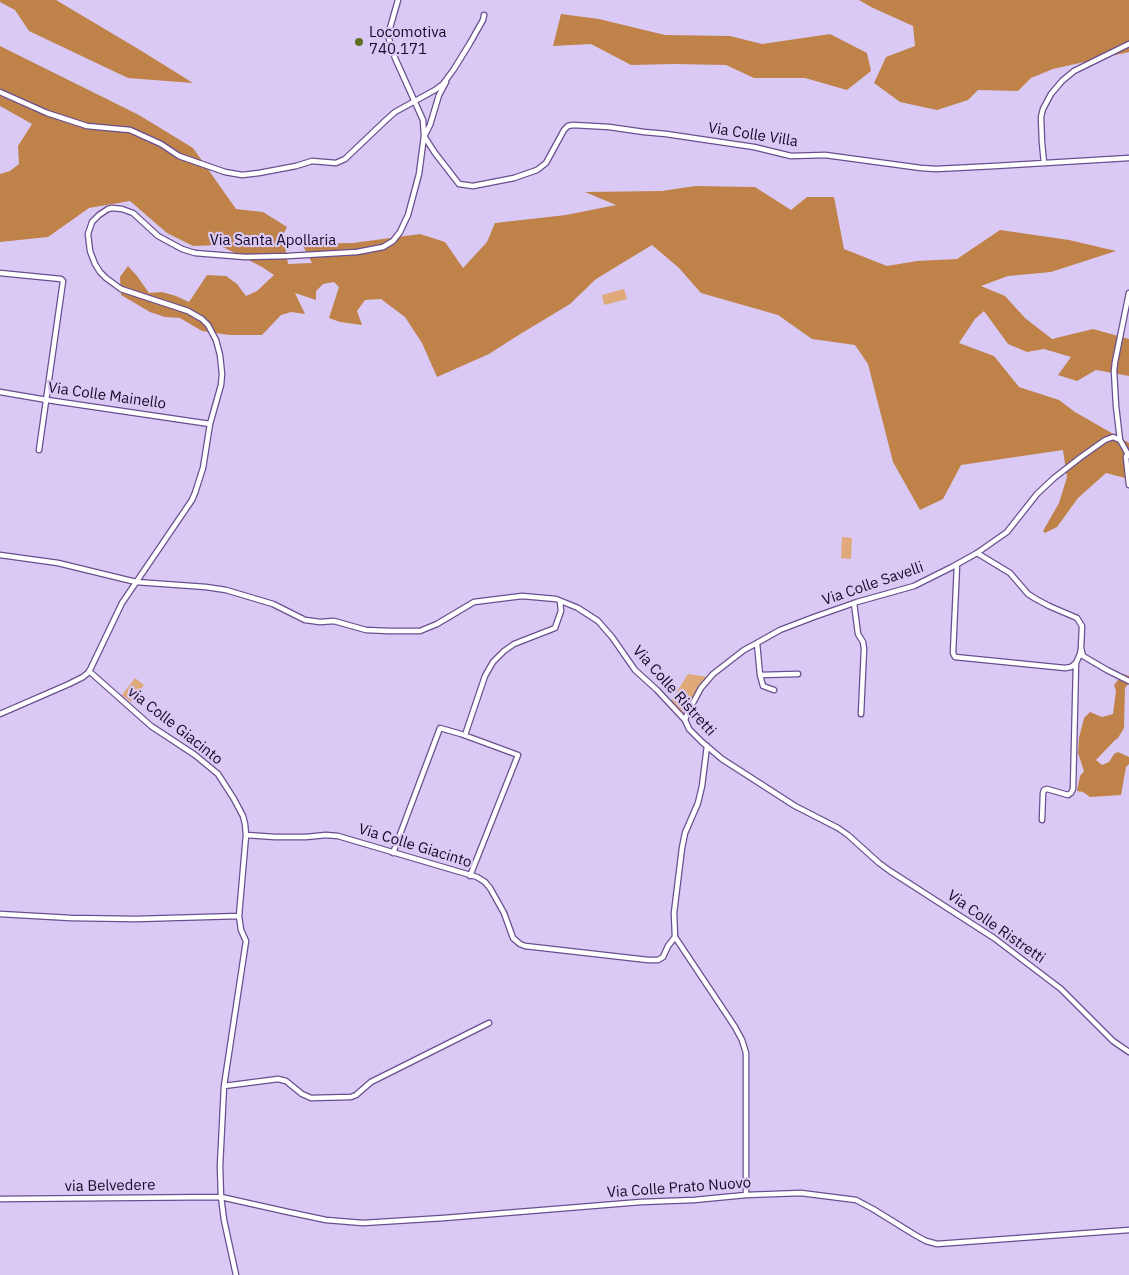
<!DOCTYPE html>
<style>
body{margin:0}
canvas{display:block;background:#dac9f5}
</style>
<canvas width="1129" height="1275"></canvas>
<script>
const c = document.querySelector('canvas').getContext('2d');
c.lineJoin = 'round';
function fillPath(path, color) {
  c.fillStyle = color;
  c.fill(path, 'evenodd');
}
function poly(rows) {
  const path = new Path2D();
  for (const r of rows) {
    path.moveTo(r[0], r[1]);
    for (let i = 2; i < r.length; i += 2) path.lineTo(r[i], r[i + 1]);
  }
  return path;
}
function strokePath(path, color, width, dash) {
  c.strokeStyle = color;
  c.lineWidth = width;
  c.lineCap = dash ? 'butt' : 'round';
  c.setLineDash(dash || []);
  c.stroke(path);
}
function write(font, color, halo, rows, align = 'center') {
  c.font = font + ' "IBM Plex Sans",sans-serif';
  c.lineWidth = 4.5;
  c.setLineDash([]);
  c.textBaseline = 'middle';
  c.strokeStyle = halo;
  c.fillStyle = color;
  for (const [text, x, y, turn = 0] of rows) {
    c.save();
    c.translate(x, y);
    c.rotate((+turn || 0) * Math.PI / 180);
    c.textAlign = isNaN(turn) ? turn : align;
    if (halo) c.strokeText(text, 0, 0);
    c.fillText(text, 0, 0);
    c.restore();
  }
}
fillPath(poly([
 [624,289,627,299,604,305,602,295],
 [842,537,852,538,851,559,841,558],
 [688,674,708,677,692,699,683,716,671,701],
 [135,678,144,685,131,702,122,695]
]), '#dfa97a');
fillPath(poly([
 [0,0,56,0,140,50,193,83,128,78,29,31,15,10,0,2],
 [859,0,1129,0,1129,52,1053,69,1031,78,1018,91,978,90,968,100,937,110,900,102,874,83,886,57,915,46,913,26,871,7],
 [561,14,599,19,665,35,730,36,762,44,830,34,867,53,871,71,847,90,805,78,754,78,726,65,674,64,631,65,591,44,553,46],
 [0,46,139,115,193,148,236,209,263,212,287,227,283,235,288,264,312,263,302,244,353,243,420,234,445,242,463,268,487,242,495,223,566,215,616,205,585,192,662,191,695,186,755,187,791,210,807,197,834,197,844,249,887,266,917,261,957,259,1000,230,1069,240,1116,251,1051,272,1008,276,981,286,1005,296,1025,318,1052,339,1093,329,1129,339,1129,376,1096,370,1077,381,1058,375,1071,357,1044,349,1027,352,1008,344,984,311,975,319,959,343,994,356,1019,387,1059,400,1075,412,1129,443,1129,479,1106,473,1078,498,1057,527,1045,533,1043,531,1059,503,1067,477,1063,450,961,465,943,499,920,510,893,462,868,364,855,345,812,339,778,315,701,293,679,268,652,245,596,279,570,304,517,336,489,354,437,377,422,343,405,317,381,299,365,300,357,311,362,325,340,322,329,318,339,287,334,282,323,284,316,291,316,300,295,293,305,314,291,312,281,315,262,335,229,335,202,331,180,318,165,317,150,312,121,295,120,277,128,266,137,276,149,293,162,292,176,296,189,302,207,275,226,276,237,284,246,296,257,291,274,275,262,267,219,245,193,246,167,233,130,201,89,208,48,237,0,242,0,174,10,171,19,164,18,146,32,124,0,106],
 [1123,674,1129,676,1129,683,1125,688,1124,728,1118,738,1115,740,1096,760,1102,765,1109,762,1114,754,1118,752,1129,757,1129,764,1126,767,1121,795,1090,797,1083,792,1077,791,1080,776,1084,771,1078,753,1079,738,1084,718,1090,712,1102,717,1113,714,1116,691,1114,685]
]), '#bf8249');
const minor = poly([
 [0,92,47,113,87,126,130,130,161,144,179,156,225,172,242,175,259,173,296,166,312,161,336,163,345,159,386,120,395,112,435,90,443,84,454,69,470,43,483,20,484,15],
 [425,135,430,125,439,95,446,82],
 [424,136,435,153,459,184,473,186,514,178,537,170,546,163,564,130,568,126,573,125,609,127,644,132,666,134,754,147,791,156,825,155,921,168,936,169,995,166,1129,158],
 [1044,163,1042,143,1041,117,1043,109,1051,94,1062,81,1074,71,1129,44],
 [0,273,61,279,63,281,39,450],
 [1129,293,1115,362,1114,371,1116,406,1120,440,1129,456],
 [0,392,47,400,210,424],
 [1127,454,1126,457,1129,485],
 [977,553,1010,573,1028,594,1036,599,1049,606,1077,618,1082,626,1081,648,1083,656,1107,670,1129,681],
 [0,555,58,563,136,582,206,587,226,590,273,604,305,620,320,622,334,621,366,630,389,631,420,631,437,624,474,602,522,596,556,599,578,608,598,621,612,637,635,670,657,690,685,720,689,729,702,742,722,759,795,806,838,828,848,835,879,863,890,871,994,938,1061,989,1113,1041,1129,1052],
 [957,565,953,653,955,657,1065,668,1071,667,1076,663,1080,654,1081,648],
 [854,603,858,634,863,642,864,649,861,714],
 [757,643,760,675,798,674],
 [89,671,151,726,195,755,218,774,234,799,243,816,245,824,246,835,239,916,241,930,246,941,224,1086,220,1166,221,1197,224,1220,236,1275],
 [760,675,763,686,774,690],
 [0,714,69,684,83,677,89,672,122,603,192,500,195,493,203,468,210,424,221,385,222,374,220,355,216,340,208,325,202,319,188,311,121,289,106,278,100,272,95,264,90,251,88,234,92,222,99,215,108,209,112,208,122,209,133,213,158,236,182,249,195,253,207,254,245,257,288,256,357,252,383,247,393,241,400,232,408,215,419,174,424,136,423,120,395,58,389,39,390,28,398,0],
 [685,720,688,712,701,688,713,674,744,650,757,643,780,630,814,617,857,602,914,586,952,567,977,553,1007,532,1037,494,1054,478,1081,457,1105,440,1113,437,1120,440],
 [465,735,485,676,493,662,504,651,514,644,555,628,561,611,560,601],
 [1042,820,1043,793,1044,790,1047,789,1068,795,1071,793,1073,789,1076,663],
 [246,835,275,837,306,837,326,835,338,836,477,877,485,882,490,888,504,913,513,938,520,944,525,946,648,960,658,960,663,957,668,946,675,937,674,913,682,848,685,833,698,803,702,786,707,746],
 [393,853,440,728,461,734,518,755,470,876],
 [0,914,71,918,136,919,239,916],
 [675,937,735,1027,742,1040,746,1053,746,1195],
 [224,1086,278,1079,286,1081,302,1094,311,1098,351,1097,356,1095,371,1082,489,1023],
 [0,1199,221,1197,288,1212,326,1220,363,1223,444,1218,641,1202,694,1200,746,1195,801,1193,856,1200,873,1209,915,1235,926,1241,937,1244,1129,1230]
]);
strokePath(minor, '#6a4e8f', 7);
strokePath(minor, '#fff', 4.5);
for (const [x, y, r, color] of [
 [359,42,5,"#5c701f"]
]) {
  const dot = new Path2D();
  dot.arc(x, y, r, 0, 2 * Math.PI);
  c.fillStyle = color;
  c.fill(dot);
  strokePath(dot, '#dac9f5', 2);
}
write('15px', '#160a24', '#dac9f5', [
 ["Locomotiva",369,33],
 ["740.171",369,50]
], 'left');
write('15px', '#160a24', '#dac9f5', [
 ["Via Colle Villa",753,135,9],
 ["Via Santa Apollaria",273,241],
 ["Via Colle Mainello",107,396,8],
 ["Via Colle Savelli",873,584,-19],
 ["Via Colle Ristretti",674,691,48],
 ["via Colle Giacinto",175,726,38],
 ["Via Colle Giacinto",415,846,17],
 ["Via Colle Ristretti",996,927,35],
 ["via Belvedere",110,1186,-1],
 ["Via Colle Prato Nuovo",679,1188,-4]
]);
</script>
